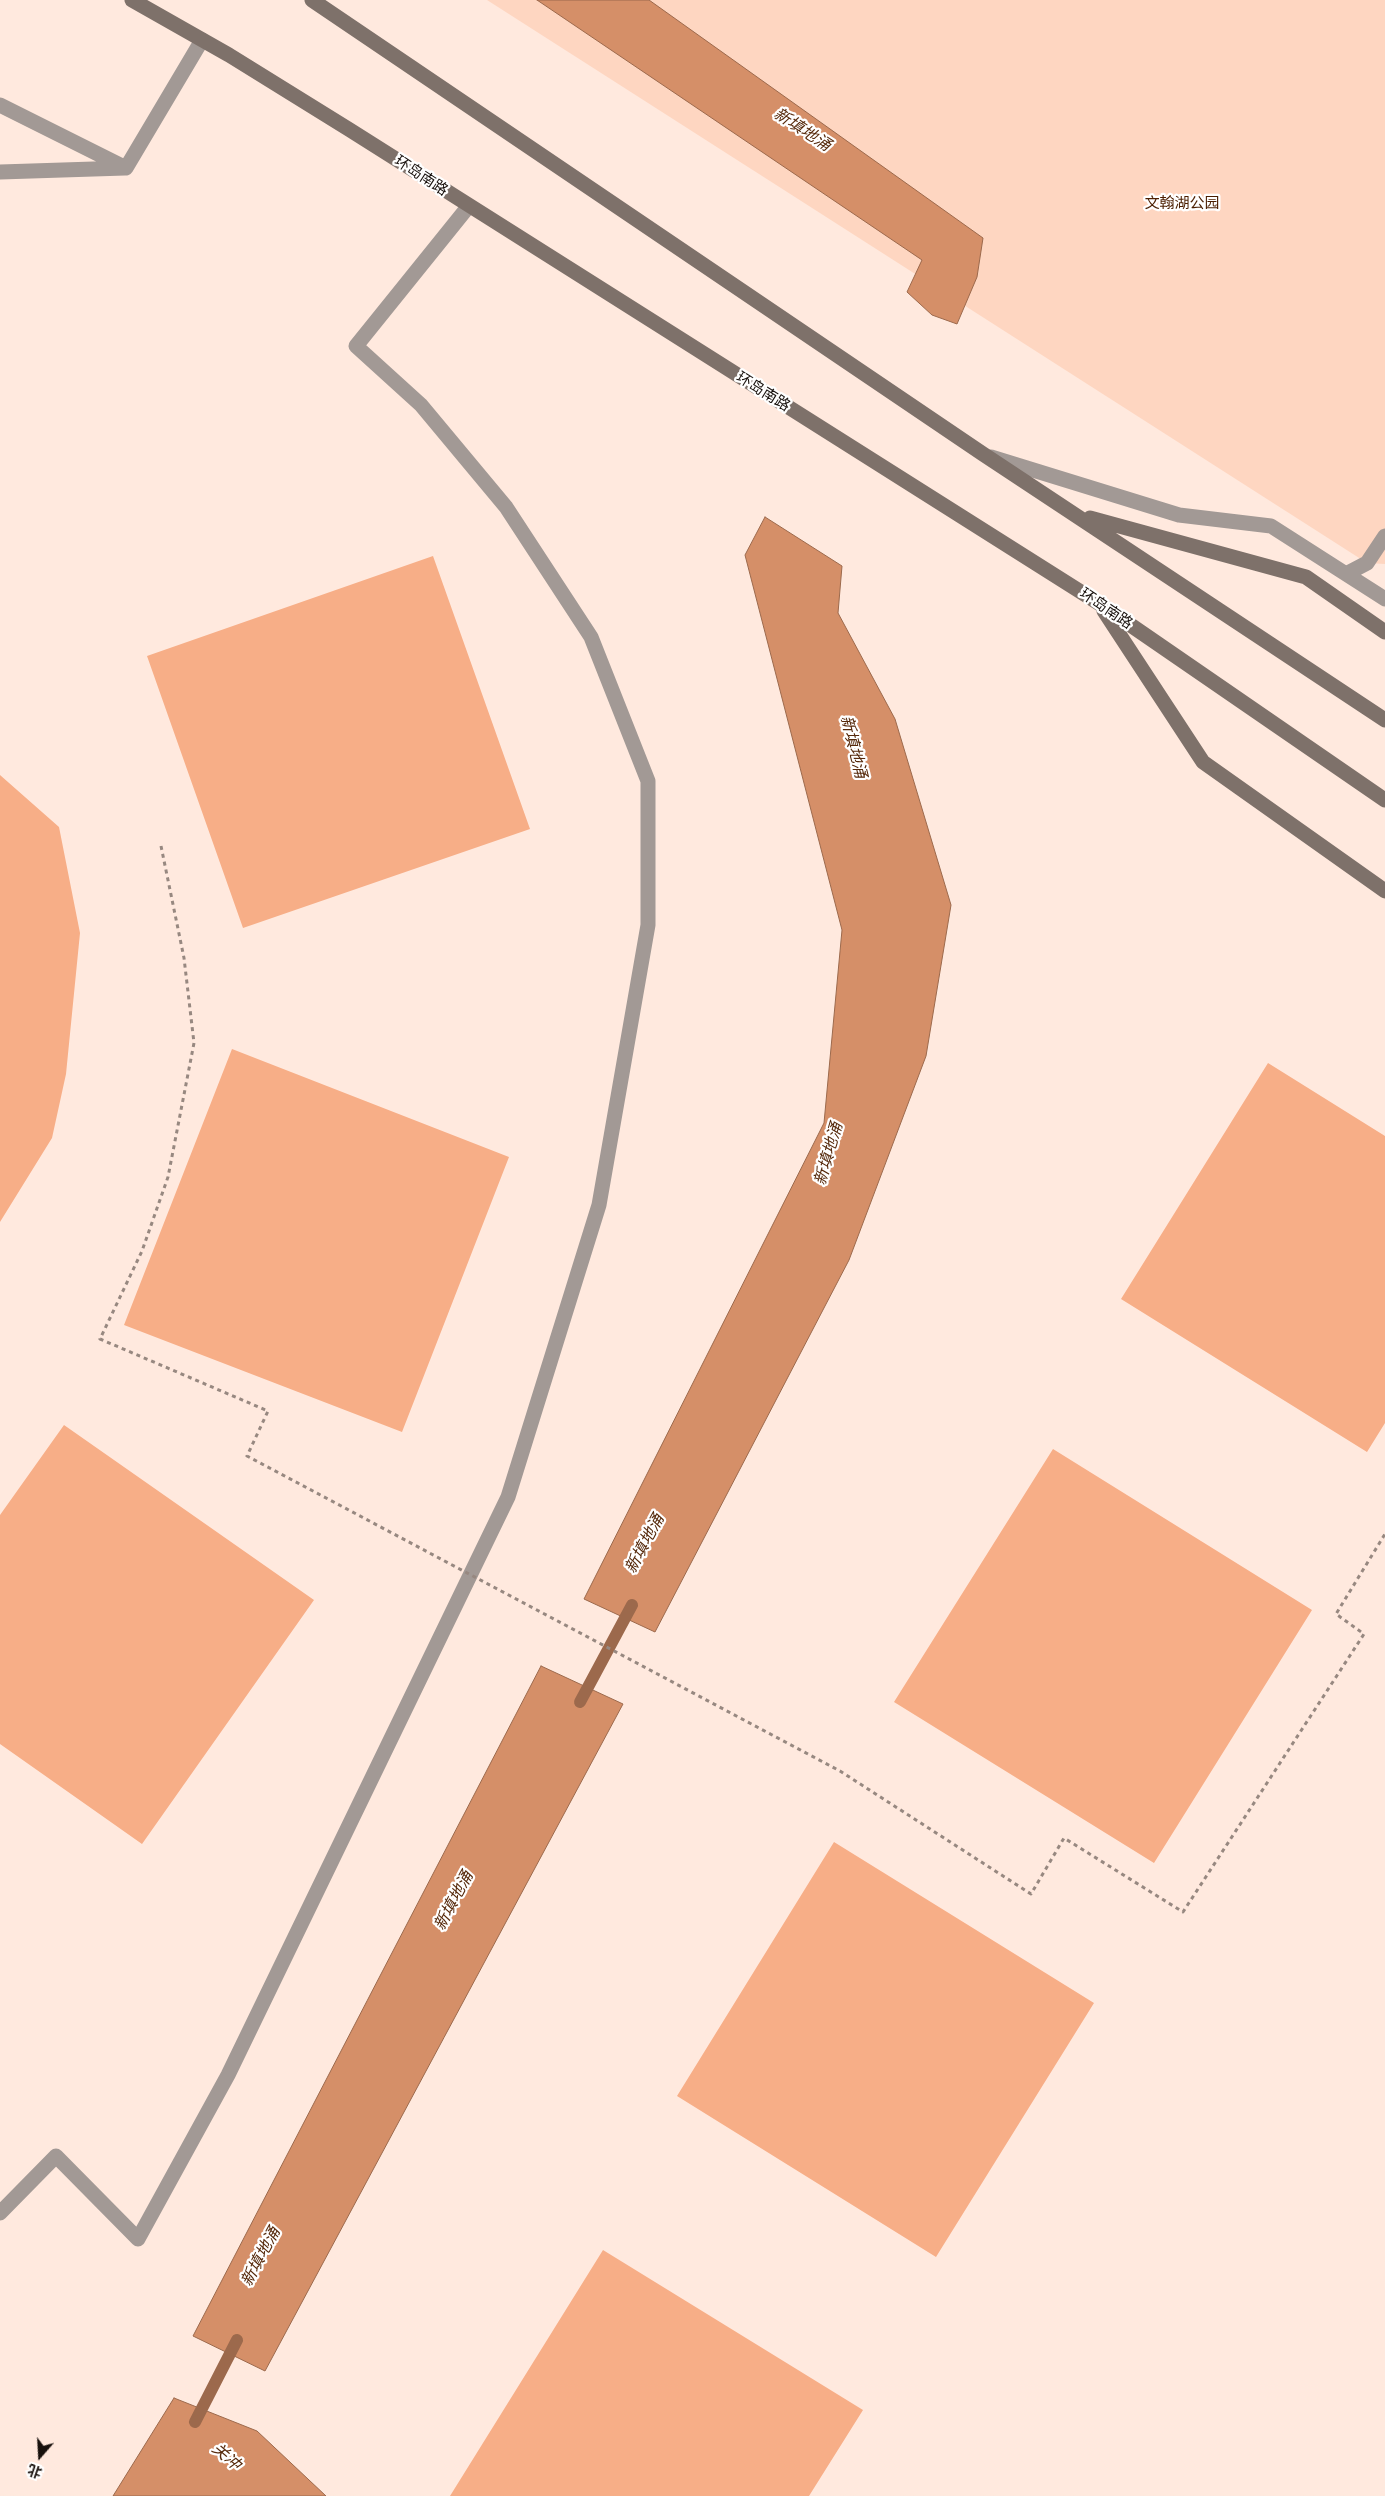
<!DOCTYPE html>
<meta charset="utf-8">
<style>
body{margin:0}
#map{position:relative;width:1385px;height:2496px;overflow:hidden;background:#ffe9de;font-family:"Fira Sans","Noto Sans SC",sans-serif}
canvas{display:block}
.north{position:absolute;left:15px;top:2431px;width:50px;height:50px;-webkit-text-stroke:4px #fff;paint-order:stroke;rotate:199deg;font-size:14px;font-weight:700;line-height:20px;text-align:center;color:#17100c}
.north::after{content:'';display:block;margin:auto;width:18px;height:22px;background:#17100c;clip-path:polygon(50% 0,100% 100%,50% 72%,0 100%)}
</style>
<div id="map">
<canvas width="1385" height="2496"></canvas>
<div class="north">北</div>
</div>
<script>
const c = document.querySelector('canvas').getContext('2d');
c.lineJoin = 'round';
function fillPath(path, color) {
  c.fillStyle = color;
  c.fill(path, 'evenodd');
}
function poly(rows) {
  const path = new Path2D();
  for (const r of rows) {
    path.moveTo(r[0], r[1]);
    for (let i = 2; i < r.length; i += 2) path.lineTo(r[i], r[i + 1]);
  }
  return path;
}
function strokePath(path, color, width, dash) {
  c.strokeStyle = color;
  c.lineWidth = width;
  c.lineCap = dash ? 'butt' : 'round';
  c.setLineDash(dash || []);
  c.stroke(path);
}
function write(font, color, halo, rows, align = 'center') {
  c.font = font + ' "Fira Sans","Noto Sans SC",sans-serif';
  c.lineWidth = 4.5;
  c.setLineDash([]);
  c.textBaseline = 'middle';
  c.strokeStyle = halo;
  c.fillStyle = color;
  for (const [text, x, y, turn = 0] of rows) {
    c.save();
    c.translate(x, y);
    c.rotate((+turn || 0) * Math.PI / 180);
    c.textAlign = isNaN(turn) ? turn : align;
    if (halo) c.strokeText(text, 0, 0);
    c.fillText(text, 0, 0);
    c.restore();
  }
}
fillPath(poly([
 [487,0,1385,0,1385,564,1367,563]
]), '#fed6c1');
const water = poly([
 [537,0,649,0,983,238,977,277,957,324,932,315,907,292,922,260,537,0],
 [765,517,842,566,838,613,895,719,951,905,926,1056,849,1260,655,1632,584,1599,824,1123,842,930,745,555,765,517],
 [541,1666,623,1704,265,2371,193,2336,541,1666],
 [174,2398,257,2431,326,2496,113,2496,174,2398]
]);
fillPath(water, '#d58f68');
strokePath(water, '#9c694c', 1);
strokePath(poly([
 [580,1702,632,1605],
 [195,2422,237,2340]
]), '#9c694c', 12);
fillPath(poly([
 [433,556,530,829,243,928,147,656],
 [0,775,59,827,80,933,66,1074,52,1138,0,1222],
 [232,1049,509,1157,402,1432,124,1325],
 [1268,1063,1385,1136,1385,1423,1367,1452,1121,1299],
 [64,1425,314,1600,142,1844,0,1744,0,1515],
 [1053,1449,1312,1610,1154,1863,894,1702],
 [834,1842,1094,2003,936,2257,677,2096],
 [603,2250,863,2410,809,2496,450,2496]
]), '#f7ae87');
strokePath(poly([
 [0,105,126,168,202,40],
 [0,172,125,168],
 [991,457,1179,515,1271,526,1346,574,1367,563,1385,536],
 [1346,574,1385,599],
 [0,2213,56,2156,138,2239,228,2075,508,1497,599,1205,648,925,648,781,591,637,506,507,421,405,356,346,468,207]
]), '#a29995', 15);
strokePath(poly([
 [132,0,229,55,350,130,1100,604,1385,800],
 [312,0,983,454,1385,720],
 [1090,518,1306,577,1385,632],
 [1104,611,1203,762,1385,891]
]), '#7e716a', 15);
strokePath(poly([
 [161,846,184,958,194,1043,168,1177,142,1251,100,1339,268,1411,247,1456,840,1771,1031,1894,1064,1838,1183,1912,1364,1634,1336,1614,1385,1534]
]), '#978880', 3, [4, 4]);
write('15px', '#17100c', '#fff', [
 ["环岛南路",421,176,33],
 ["环岛南路",763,392,32],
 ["环岛南路",1106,609,34]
]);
write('15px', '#4b1e01', '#fff', [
 ["文翰湖公园",1182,204]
]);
write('italic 16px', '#56290b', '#fff', [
 ["新填地涌",802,130,33],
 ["新填地涌",853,747,76],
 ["新填地涌",829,1154,-74],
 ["新填地涌",645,1544,-62],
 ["新填地涌",454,1901,-62],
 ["新填地涌",261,2257,-62],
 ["关冲",226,2457,41]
]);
</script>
